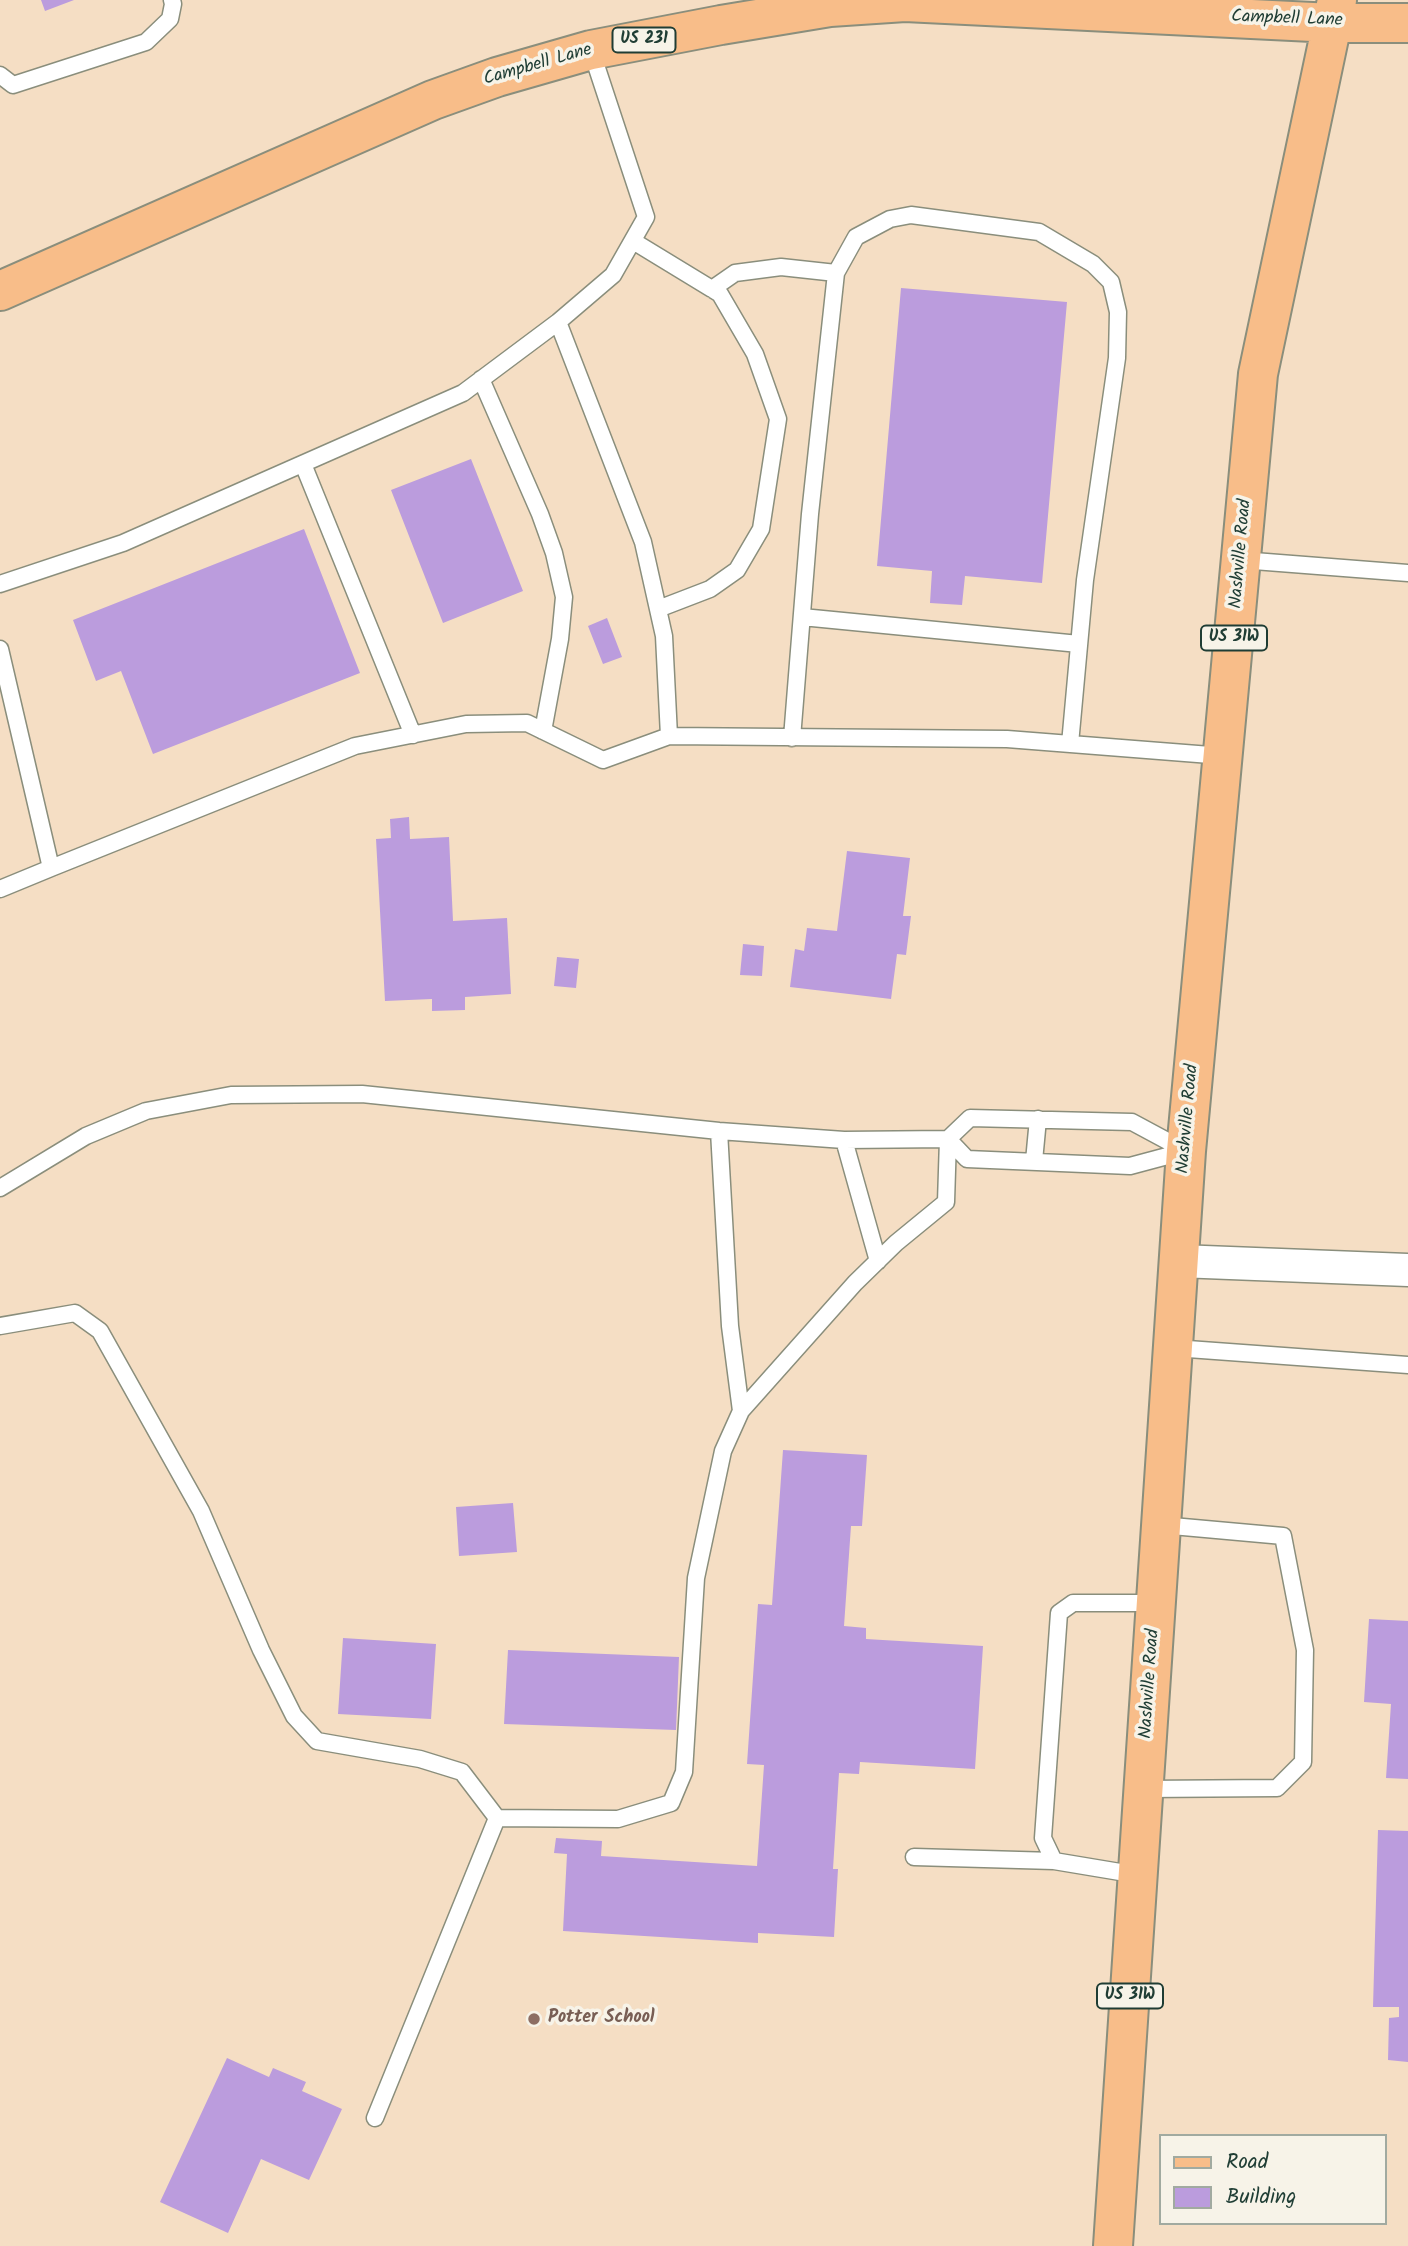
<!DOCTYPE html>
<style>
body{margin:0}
#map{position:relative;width:1408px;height:2246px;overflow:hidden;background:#f5dec4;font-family:Kalam,sans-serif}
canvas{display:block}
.legend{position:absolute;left:1159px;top:2134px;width:228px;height:91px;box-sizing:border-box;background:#f7f3e8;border:2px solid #a1aaa0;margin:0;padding:9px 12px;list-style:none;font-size:21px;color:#1f3d34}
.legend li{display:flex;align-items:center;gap:14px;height:35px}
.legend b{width:35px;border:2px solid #a1aaa0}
</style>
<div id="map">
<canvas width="1408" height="2246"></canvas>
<ul class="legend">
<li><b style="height:9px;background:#f8bd89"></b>Road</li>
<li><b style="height:19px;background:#bb9cdd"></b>Building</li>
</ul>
</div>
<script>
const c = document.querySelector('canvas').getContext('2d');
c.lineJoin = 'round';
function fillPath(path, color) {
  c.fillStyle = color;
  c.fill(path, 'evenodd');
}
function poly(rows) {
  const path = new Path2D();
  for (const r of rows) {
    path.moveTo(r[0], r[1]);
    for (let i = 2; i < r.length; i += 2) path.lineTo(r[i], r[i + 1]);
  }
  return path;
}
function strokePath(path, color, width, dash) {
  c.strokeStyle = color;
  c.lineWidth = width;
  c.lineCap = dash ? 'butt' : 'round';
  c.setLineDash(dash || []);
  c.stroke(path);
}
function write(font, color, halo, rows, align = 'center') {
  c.font = font + ' Kalam,sans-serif';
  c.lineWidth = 7;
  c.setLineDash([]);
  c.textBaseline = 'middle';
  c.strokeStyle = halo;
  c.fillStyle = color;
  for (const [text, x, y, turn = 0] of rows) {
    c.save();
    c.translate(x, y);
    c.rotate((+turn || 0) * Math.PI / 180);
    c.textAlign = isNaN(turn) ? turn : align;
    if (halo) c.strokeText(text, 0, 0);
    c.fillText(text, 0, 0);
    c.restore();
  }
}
fillPath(poly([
 [41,0,74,0,45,11],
 [901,288,1067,302,1042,583,965,576,962,605,930,603,932,571,877,566],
 [471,459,523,591,443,623,391,490],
 [304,529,360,673,153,754,121,671,96,681,73,620],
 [607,618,622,657,603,664,588,626],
 [409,817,410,839,449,837,453,921,507,918,511,994,465,997,465,1010,432,1011,432,999,385,1001,376,839,391,838,390,819],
 [847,851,910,858,903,916,911,916,906,955,897,954,891,999,790,987,795,949,804,951,807,928,837,931],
 [743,944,764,946,762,976,740,975],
 [557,957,579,959,576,988,554,986],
 [783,1450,867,1455,862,1526,851,1526,844,1626,866,1628,866,1639,983,1646,975,1769,860,1762,859,1774,839,1773,833,1869,838,1869,834,1937,758,1933,758,1943,563,1931,567,1854,554,1853,556,1838,602,1841,601,1856,757,1866,764,1765,747,1764,758,1604,772,1605],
 [513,1503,517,1552,459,1556,456,1507],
 [1369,1619,1408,1621,1408,1779,1386,1778,1391,1704,1364,1702],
 [343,1638,436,1644,431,1719,338,1714],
 [508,1650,679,1657,676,1730,504,1724],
 [1378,1830,1408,1831,1408,2062,1388,2060,1389,2018,1399,2017,1399,2007,1373,2007],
 [227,2058,269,2077,273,2068,306,2082,302,2091,342,2109,309,2180,261,2159,228,2233,160,2202]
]), '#bb9cdd');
const lane = poly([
 [0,75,13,85,146,42,170,19,173,4,172,0],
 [633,241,720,294,755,354,778,419,761,529,737,570,710,589,658,609],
 [712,289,735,273,781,267,836,273],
 [558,322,643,542,664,636,669,736,1007,739,1223,756],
 [481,379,540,514,554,553,564,597,560,639,543,731],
 [303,464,413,735],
 [1241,560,1408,573],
 [0,584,123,543,463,393,558,322,613,275,646,217,591,50],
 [802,617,1079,644],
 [0,649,51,868,0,889],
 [792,738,810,514,836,273,856,237,890,219,911,215,1039,232,1093,264,1111,282,1118,312,1117,358,1085,580,1070,744],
 [51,868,355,746,466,724,527,723,603,760,669,736],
 [719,1131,730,1326,741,1411],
 [948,1139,967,1159,1130,1166,1186,1151],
 [844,1140,878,1261],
 [1034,1161,1038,1119],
 [0,1188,86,1136,146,1111,231,1095,362,1094,719,1131,844,1140,948,1139,970,1118,1132,1122,1186,1151],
 [0,1326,75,1313,100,1331,201,1511,261,1650,294,1716,317,1741,420,1759,462,1772,497,1818,618,1819,671,1803,684,1772,696,1578,723,1451,741,1411,855,1283,896,1243,946,1202,948,1139],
 [1174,1348,1408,1365],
 [1144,1789,1277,1788,1303,1762,1305,1650,1283,1536,1161,1525],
 [914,1857,1054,1861],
 [1138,1875,1054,1861,1043,1838,1059,1613,1073,1603,1156,1603],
 [375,2118,497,1818]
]);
const street = poly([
 [1179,1261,1408,1270]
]);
const primary = poly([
 [0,291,433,100,497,77,591,50,721,25,830,7,905,2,1333,23,1408,23],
 [1113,2246,1186,1151,1258,374,1337,0]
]);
strokePath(lane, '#8a8e7c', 19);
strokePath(street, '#8a8e7c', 35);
strokePath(primary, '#8a8e7c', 42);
strokePath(lane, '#fff', 16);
strokePath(street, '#fff', 32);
strokePath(primary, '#f8bd89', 38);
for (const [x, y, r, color] of [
 [534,2019,7,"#8d6e63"]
]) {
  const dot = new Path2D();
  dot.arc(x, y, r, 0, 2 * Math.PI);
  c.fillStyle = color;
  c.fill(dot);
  strokePath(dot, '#f7f3e8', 2.5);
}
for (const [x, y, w] of [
 [644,40,63],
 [1234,638,66],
 [1130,1996,66]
]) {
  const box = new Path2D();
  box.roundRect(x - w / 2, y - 12.5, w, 25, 5);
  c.fillStyle = '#f7f3e8';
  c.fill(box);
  strokePath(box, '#1f3d34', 2);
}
write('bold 16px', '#1f3d34', null, [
 ["US 231",644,40],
 ["US 31W",1234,638],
 ["US 31W",1130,1996]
]);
write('18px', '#1f3d34', '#f7f3e8', [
 ["Campbell Lane",1287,20,2],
 ["Campbell Lane",538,66,-16],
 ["Nashville Road",1242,554,-85],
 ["Nashville Road",1189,1119,-85],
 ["Nashville Road",1151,1684,-86]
]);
write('bold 18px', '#785e54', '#f7f3e8', [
 ["Potter School",548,2019]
], 'left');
</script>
